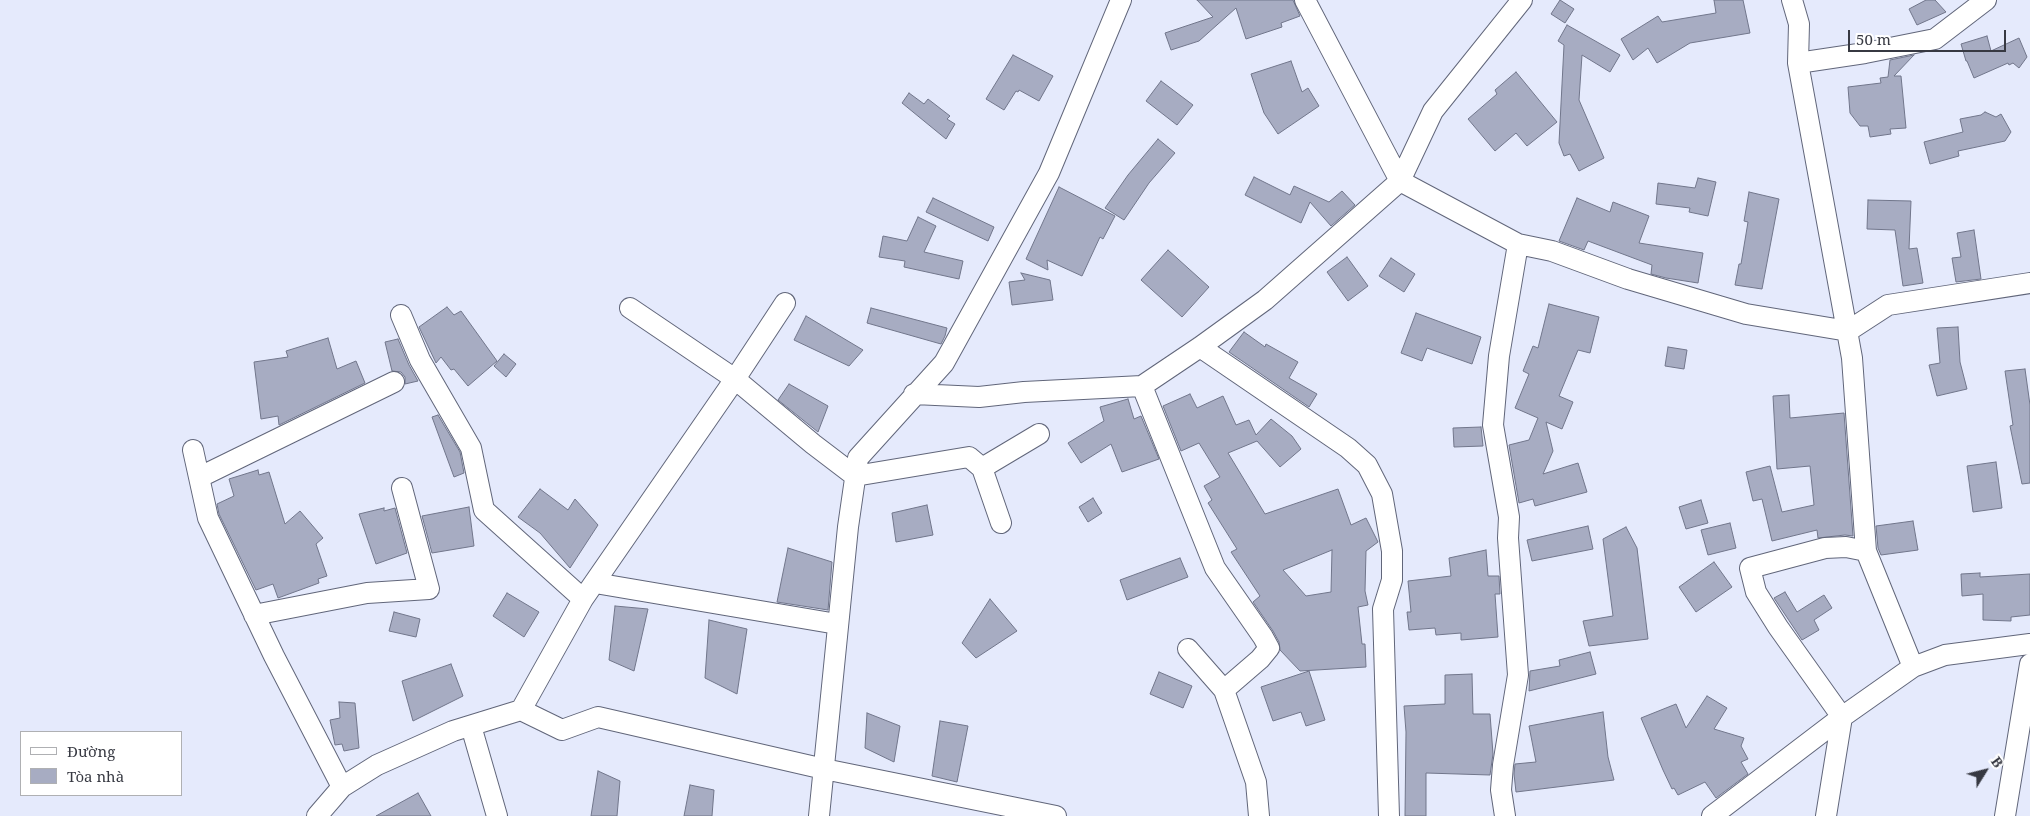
<!DOCTYPE html>
<meta charset="utf-8">
<style>
body{margin:0}
#map{position:relative;width:2030px;height:816px;overflow:hidden;background:#e5eafc;font-family:"Noto Serif",serif}
canvas{display:block}
.legend{position:absolute;left:20px;top:731px;width:162px;height:65px;box-sizing:border-box;background:#fff;border:1px solid #afb0b3;margin:0;padding:6px 9px;list-style:none;font-size:15px;color:#373942}
.legend li{display:flex;align-items:center;gap:10px;height:25px}
.legend b{width:25px;border:1px solid #afb0b3}
.north{position:absolute;left:1960px;top:746px;width:50px;height:50px;-webkit-text-stroke:4px #fff;paint-order:stroke;rotate:54deg;font-size:14px;font-weight:700;line-height:20px;text-align:center;color:#373942}
.north::after{content:'';display:block;margin:auto;width:18px;height:22px;background:#373942;clip-path:polygon(50% 0,100% 100%,50% 72%,0 100%)}
.scale{position:absolute;left:1848px;top:30px;width:158px;height:22px;box-sizing:border-box;border:2px solid #373942;border-top:0;padding-left:6px;font-size:15px;line-height:18px;white-space:nowrap;color:#373942;-webkit-text-stroke:4px #fff;paint-order:stroke}
</style>
<div id="map">
<canvas width="2030" height="816"></canvas>
<ul class="legend">
<li><b style="height:6px;background:#fff"></b>Đường</li>
<li><b style="height:14px;background:#a7acc2"></b>Tòa nhà</li>
</ul>
<div class="north">B</div>
<div class="scale">50 m</div>
</div>
<script>
const c = document.querySelector('canvas').getContext('2d');
c.lineJoin = 'round';
function fillPath(path, color) {
  c.fillStyle = color;
  c.fill(path, 'evenodd');
}
function poly(rows) {
  const path = new Path2D();
  for (const r of rows) {
    path.moveTo(r[0], r[1]);
    for (let i = 2; i < r.length; i += 2) path.lineTo(r[i], r[i + 1]);
  }
  return path;
}
function strokePath(path, color, width, dash) {
  c.strokeStyle = color;
  c.lineWidth = width;
  c.lineCap = dash ? 'butt' : 'round';
  c.setLineDash(dash || []);
  c.stroke(path);
}
const building = poly([
 [1197,0,1293,0,1300,16,1281,23,1282,27,1246,39,1236,8,1199,41,1171,50,1165,33,1213,17,1197,0],
 [1560,0,1574,9,1565,23,1551,14,1560,0],
 [1714,0,1743,0,1750,33,1690,43,1657,63,1648,48,1633,60,1621,39,1658,16,1662,22,1716,13,1714,0],
 [1926,0,1935,0,1946,12,1917,25,1909,9,1926,0],
 [1567,25,1620,55,1610,72,1582,55,1579,100,1604,158,1579,171,1570,154,1564,156,1559,143,1564,45,1558,41,1567,25],
 [1987,36,1991,51,2019,38,2027,57,2019,68,2013,63,2009,65,2008,63,1974,78,1967,61,1966,61,1961,44,1987,36],
 [1013,55,1053,76,1039,101,1019,90,1018,92,1016,91,1004,110,986,99,1013,55],
 [1914,55,1894,76,1901,76,1906,128,1890,129,1891,134,1870,137,1868,126,1860,126,1850,113,1848,87,1881,83,1880,78,1888,77,1890,60,1914,55],
 [1291,61,1302,92,1308,88,1319,106,1278,134,1264,113,1251,74,1291,61],
 [1516,72,1557,122,1527,146,1516,133,1495,151,1468,119,1497,94,1495,90,1516,72],
 [1161,81,1193,105,1177,125,1146,101,1161,81],
 [909,93,924,104,928,99,950,116,947,119,955,124,946,139,902,103,909,93],
 [1985,112,1996,117,2001,114,2011,132,2005,141,1958,151,1959,156,1930,164,1924,142,1963,132,1960,119,1981,115,1985,112],
 [1158,139,1175,153,1149,183,1124,220,1105,208,1128,175,1158,139],
 [1254,177,1290,195,1294,186,1329,202,1342,191,1355,205,1331,226,1310,202,1301,223,1245,195,1254,177],
 [1698,178,1716,182,1708,216,1689,212,1690,208,1656,204,1658,183,1695,188,1698,178],
 [1059,187,1115,216,1103,239,1100,237,1082,276,1047,260,1048,270,1026,259,1059,187],
 [1749,192,1779,199,1762,289,1735,285,1739,264,1741,264,1748,222,1744,221,1749,192],
 [933,198,994,227,988,241,926,212,933,198],
 [1577,198,1610,212,1613,202,1649,216,1639,243,1703,253,1698,283,1666,278,1651,274,1652,265,1588,241,1584,250,1559,241,1577,198],
 [1868,200,1911,201,1909,249,1917,248,1923,283,1903,286,1895,230,1867,229,1868,200],
 [918,217,936,226,924,252,963,261,959,279,904,267,905,261,879,257,883,236,907,241,918,217],
 [1974,230,1981,279,1956,282,1952,258,1961,257,1957,233,1974,230],
 [1168,250,1209,287,1182,317,1141,280,1168,250],
 [1347,257,1368,286,1348,301,1327,272,1347,257],
 [1391,258,1415,274,1404,292,1379,276,1391,258],
 [1021,273,1050,280,1053,300,1012,305,1009,282,1025,280,1021,273],
 [1549,304,1599,317,1590,353,1578,350,1559,396,1573,402,1562,429,1546,422,1553,451,1543,474,1578,463,1587,492,1535,506,1533,499,1519,503,1509,445,1529,440,1538,418,1515,408,1529,374,1523,371,1533,346,1538,348,1549,304],
 [447,307,454,315,461,311,497,361,468,386,454,369,451,370,441,357,436,363,419,327,447,307],
 [871,308,947,328,945,336,941,344,867,323,871,308],
 [1416,313,1481,337,1472,364,1427,348,1422,361,1401,353,1416,313],
 [806,316,863,350,849,366,794,340,806,316],
 [1958,327,1960,362,1967,389,1937,396,1929,365,1940,363,1937,328,1958,327],
 [1244,332,1265,347,1266,344,1298,362,1289,378,1317,394,1309,407,1229,352,1244,332],
 [328,338,337,369,356,361,365,383,279,425,278,416,261,419,254,362,288,357,286,351,328,338],
 [398,339,409,365,418,381,405,384,405,377,401,372,392,371,385,342,398,339],
 [1668,347,1687,350,1684,369,1665,366,1668,347],
 [504,354,516,364,506,377,494,366,504,354],
 [2025,369,2030,405,2030,483,2022,484,2010,426,2013,425,2005,371,2025,369],
 [789,384,828,406,818,432,778,400,789,384],
 [1190,394,1197,408,1223,396,1236,425,1249,420,1256,435,1271,419,1292,436,1301,449,1280,467,1257,441,1228,453,1265,514,1338,489,1351,525,1366,518,1378,542,1366,551,1365,591,1368,605,1358,607,1362,644,1365,644,1366,667,1300,671,1280,650,1279,642,1273,631,1253,602,1260,596,1231,552,1237,549,1208,503,1212,500,1204,486,1220,477,1199,443,1181,451,1163,406,1190,394],
 [1332,550,1331,592,1306,596,1283,570,1332,550],
 [1789,395,1790,418,1844,413,1853,536,1845,535,1818,538,1817,530,1772,541,1762,499,1753,501,1746,472,1770,466,1782,512,1814,505,1810,466,1777,469,1773,396,1789,395],
 [1128,399,1134,419,1141,416,1159,459,1122,472,1111,444,1081,463,1068,443,1104,421,1100,407,1128,399],
 [438,415,460,452,464,473,454,477,432,417,438,415],
 [1481,427,1483,446,1454,447,1453,428,1481,427],
 [1996,462,2002,508,1973,512,1967,466,1996,462],
 [258,470,259,475,269,472,285,524,300,511,323,538,316,544,327,576,318,579,319,583,278,598,273,584,256,590,219,514,217,504,234,496,229,479,258,470],
 [540,489,568,510,575,499,598,525,570,568,540,533,518,517,540,489],
 [1093,498,1102,513,1088,522,1079,507,1093,498],
 [1701,500,1708,523,1686,529,1679,507,1701,500],
 [927,505,933,535,896,542,892,513,927,505],
 [469,507,474,546,432,553,422,516,469,507],
 [384,508,384,511,395,508,407,553,376,564,359,514,384,508],
 [1913,521,1918,550,1881,555,1878,548,1876,526,1913,521],
 [1730,523,1736,548,1708,555,1701,530,1730,523],
 [1588,526,1593,549,1532,561,1527,540,1588,526],
 [1626,527,1637,548,1648,639,1589,646,1583,621,1613,616,1603,539,1626,527],
 [788,548,832,562,828,610,777,602,788,548],
 [1486,550,1488,576,1499,576,1500,594,1495,594,1498,637,1461,640,1461,633,1436,635,1435,628,1409,630,1407,612,1411,612,1408,581,1451,576,1449,558,1486,550],
 [1180,558,1188,577,1127,600,1120,580,1180,558],
 [1714,562,1732,587,1696,612,1679,587,1714,562],
 [1980,573,1980,577,2030,574,2030,615,2011,617,2011,621,1983,620,1983,594,1962,596,1961,574,1980,573],
 [1785,592,1797,612,1824,595,1832,608,1814,620,1819,630,1802,640,1774,598,1785,592],
 [507,593,539,612,524,637,493,616,507,593],
 [990,599,1017,631,976,658,962,643,990,599],
 [615,606,648,609,634,671,609,660,615,606],
 [394,612,420,619,416,637,389,631,394,612],
 [709,620,747,629,737,694,705,678,709,620],
 [1590,652,1596,674,1529,691,1530,671,1560,666,1559,660,1590,652],
 [451,664,463,696,413,721,402,681,451,664],
 [1309,671,1325,720,1306,726,1301,712,1273,721,1261,687,1309,671],
 [1159,672,1192,686,1183,708,1150,694,1159,672],
 [1472,674,1473,714,1490,714,1493,754,1490,775,1426,773,1426,816,1405,816,1406,732,1404,706,1445,704,1445,675,1472,674],
 [1707,696,1727,708,1714,729,1744,738,1741,746,1748,759,1741,762,1748,774,1716,798,1705,782,1678,795,1674,788,1672,789,1663,770,1641,718,1676,704,1686,728,1707,696],
 [339,702,355,703,359,748,344,751,342,744,335,745,330,720,340,718,339,702],
 [1603,712,1608,757,1614,780,1516,792,1514,774,1515,764,1536,762,1529,726,1603,712],
 [867,713,900,726,894,762,865,748,867,713],
 [940,721,968,726,957,782,932,776,940,721],
 [598,771,620,781,617,816,591,816,598,771],
 [690,785,714,790,712,816,684,816,690,785],
 [418,793,431,816,376,816,418,793]
]);
fillPath(building, '#a7acc2');
strokePath(building, '#71768b', 1);
const minor = poly([
 [1305,0,1400,181,1518,244,1499,356,1493,425,1509,517,1508,538,1518,675,1503,765,1501,790,1505,816],
 [1792,0,1799,24,1798,63,1852,358,1866,551,1913,667],
 [1798,63,1865,53,1935,39,1986,0],
 [1518,244,1552,251,1628,279,1746,314,1848,331,1888,305,2030,283],
 [630,308,735,379,813,444,855,476,969,457,982,468,1001,523],
 [401,315,420,360,471,448,484,510,583,599],
 [1200,347,1348,448,1367,465,1382,494,1392,551,1392,580,1383,609,1389,816],
 [1142,386,1215,568,1263,637,1269,648,1260,659,1224,690],
 [914,394,979,397,1024,392,1142,386,1200,347,1265,300,1400,181,1433,111,1522,0],
 [193,450,208,518,274,656,342,787],
 [982,468,1039,434],
 [200,477,394,382],
 [595,583,837,624],
 [254,615,367,593,429,589,402,488],
 [1188,649,1224,690,1256,782,1259,816],
 [521,710,583,599,735,379,785,303],
 [471,726,497,816],
 [317,816,342,787,377,765,453,731,521,710,562,730,598,717,824,769,1056,816],
 [819,816,848,527,858,458,944,363,1049,173,1121,0],
 [1712,816,1842,717,1913,667,1945,655,2030,644],
 [1826,816,1842,717,1778,627,1756,592,1750,568,1825,548,1846,547,1866,551],
 [2005,816,2030,664]
]);
strokePath(minor, '#61667a', 22);
strokePath(minor, '#fff', 20);
</script>
